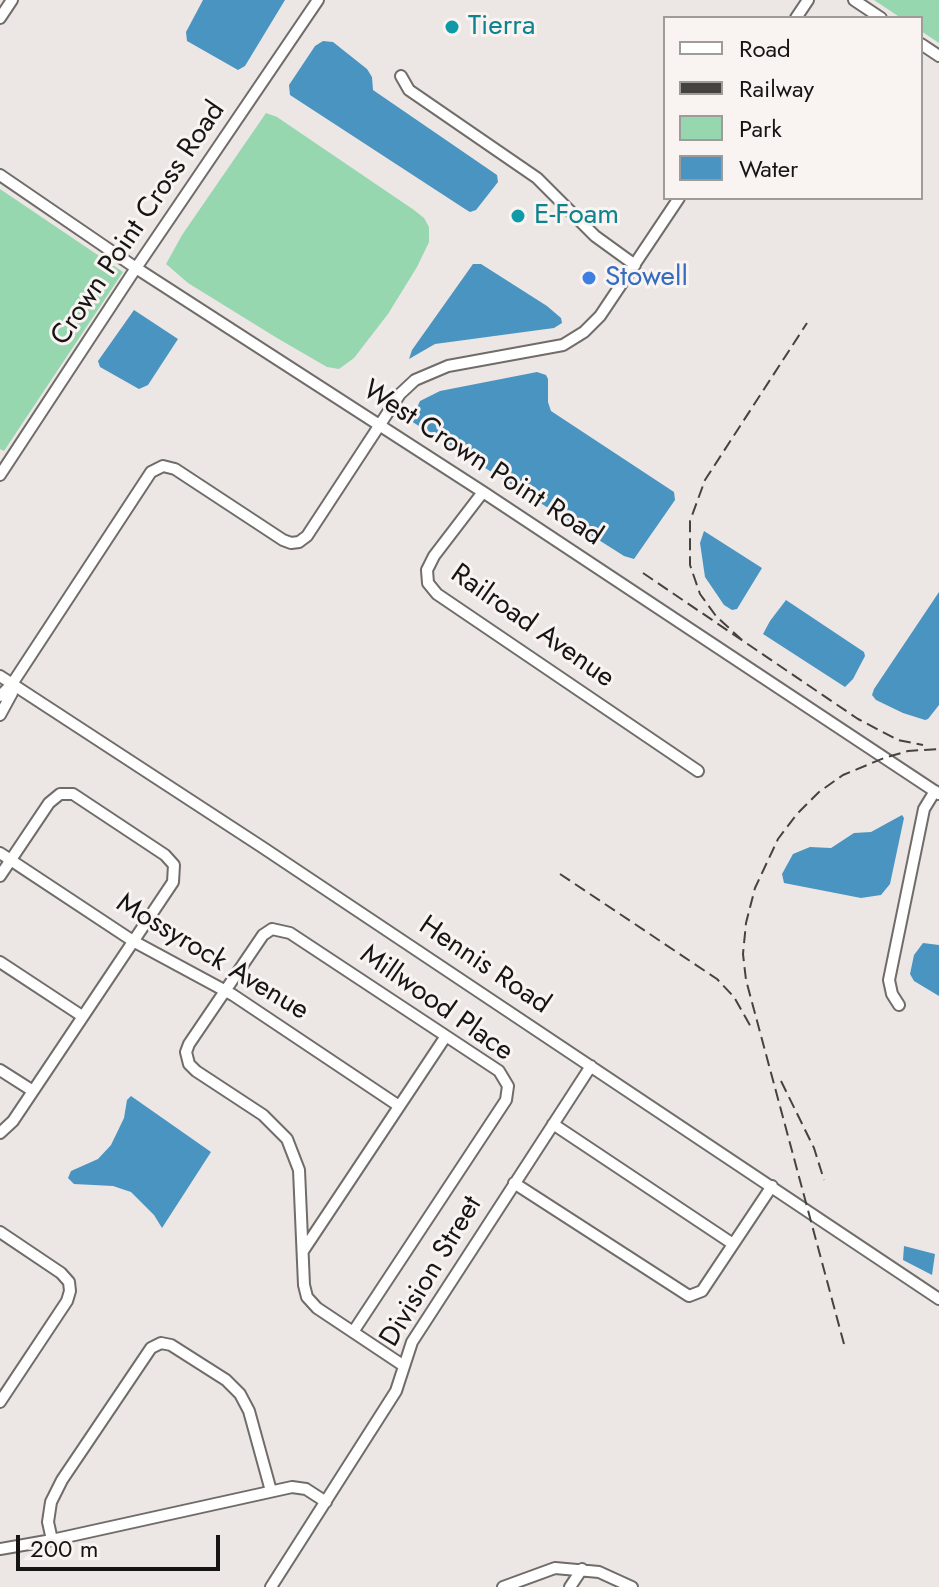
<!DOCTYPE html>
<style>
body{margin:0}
#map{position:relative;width:939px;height:1587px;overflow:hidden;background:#ece7e4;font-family:Jost,sans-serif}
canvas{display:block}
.legend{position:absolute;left:663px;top:16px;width:260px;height:184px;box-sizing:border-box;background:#f9f4f1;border:2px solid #9f9b99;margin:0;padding:10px 14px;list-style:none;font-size:24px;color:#171514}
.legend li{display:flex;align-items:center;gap:16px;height:40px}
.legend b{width:40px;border:2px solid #9f9b99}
.scale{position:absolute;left:16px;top:1535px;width:204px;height:36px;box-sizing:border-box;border:4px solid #171514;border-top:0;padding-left:10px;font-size:24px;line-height:28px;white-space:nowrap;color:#171514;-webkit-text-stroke:6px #f9f4f1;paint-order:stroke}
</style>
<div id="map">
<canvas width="939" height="1587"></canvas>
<ul class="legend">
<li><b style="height:10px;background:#fff"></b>Road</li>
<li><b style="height:10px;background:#454240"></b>Railway</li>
<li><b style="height:22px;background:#96d7b0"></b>Park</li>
<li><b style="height:22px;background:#4a94c2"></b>Water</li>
</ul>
<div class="scale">200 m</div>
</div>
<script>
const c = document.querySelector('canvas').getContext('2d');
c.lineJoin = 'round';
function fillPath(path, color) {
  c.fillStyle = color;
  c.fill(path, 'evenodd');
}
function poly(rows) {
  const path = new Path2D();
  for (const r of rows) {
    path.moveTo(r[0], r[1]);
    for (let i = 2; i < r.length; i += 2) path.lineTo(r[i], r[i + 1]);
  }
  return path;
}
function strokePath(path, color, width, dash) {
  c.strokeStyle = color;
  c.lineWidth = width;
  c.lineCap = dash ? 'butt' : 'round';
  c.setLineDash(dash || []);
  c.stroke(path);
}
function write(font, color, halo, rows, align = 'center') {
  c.font = font + ' Jost,sans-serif';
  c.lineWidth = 6;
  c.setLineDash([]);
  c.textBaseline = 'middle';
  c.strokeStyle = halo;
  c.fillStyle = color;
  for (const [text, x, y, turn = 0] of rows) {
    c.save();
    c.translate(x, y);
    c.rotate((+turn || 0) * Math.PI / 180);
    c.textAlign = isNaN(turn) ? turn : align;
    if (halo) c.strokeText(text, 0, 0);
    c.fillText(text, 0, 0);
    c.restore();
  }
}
fillPath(poly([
 [874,0,939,0,939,43,921,31,921,18,901,18],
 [266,113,277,117,414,210,424,218,429,227,429,242,417,267,388,314,354,358,339,369,327,367,277,338,188,283,166,264,182,235],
 [0,189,123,272,4,451,0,449]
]), '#96d7b0');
fillPath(poly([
 [203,0,285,0,245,66,238,70,187,41,186,32],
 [323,41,333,42,367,69,372,77,373,90,497,175,498,182,476,210,470,212,465,209,290,95,289,85,315,46],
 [473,264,481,264,547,306,561,318,562,323,554,328,435,344,409,359,412,350],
 [134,310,178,339,148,385,139,389,100,367,98,361],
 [537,372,546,375,548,379,548,402,551,411,674,492,675,500,634,559,624,556,411,421,420,401,440,391],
 [704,531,762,568,737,609,732,610,724,605,705,577,700,543],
 [939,592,939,705,928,719,925,720,903,713,876,700,872,695,874,689],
 [786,600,864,652,865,656,853,679,845,687,763,634,770,621],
 [902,815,904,818,890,884,881,895,861,898,784,883,782,874,793,854,810,847,831,848,854,833,871,832],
 [923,943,939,945,939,996,914,981,910,974,914,955],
 [131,1096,211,1152,162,1228,154,1215,131,1192,113,1186,74,1184,68,1178,71,1171,98,1159,111,1145,124,1118,127,1100],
 [904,1246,935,1254,932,1275,903,1260]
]), '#4a94c2');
const minor = poly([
 [854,0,881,18],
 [0,18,12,0],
 [796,18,808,0],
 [921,44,939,56],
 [401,76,409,90,537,178,595,236,635,265],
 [0,175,136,268,483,492,939,794],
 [0,475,132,274,318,0],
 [483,492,434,556,427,570,428,583,437,594,698,771],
 [0,676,262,847,939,1299],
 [0,696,12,684,151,472,163,466,175,469,283,540,291,543,299,542,307,536,400,394,415,380,448,366,563,345,584,332,600,316,679,198],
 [0,715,12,693,12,684],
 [0,853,133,941,233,995,399,1106],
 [0,876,49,803,60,794,73,794,165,855,174,865,173,882,13,1121,0,1133],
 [0,962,82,1016],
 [899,1005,892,994,889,980,924,809,935,791],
 [0,1070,33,1091],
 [553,1124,733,1244],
 [514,1183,689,1296,702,1291,772,1186],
 [0,1232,61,1273,69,1282,70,1291,67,1301,0,1402],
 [303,1251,446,1036],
 [353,1332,506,1100,508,1086,499,1071,290,933,272,929,263,935,189,1044,186,1052,189,1064,196,1071,263,1115,287,1139,299,1170,304,1285,307,1297,317,1308,404,1366],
 [52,1540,48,1522,51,1502,62,1480,151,1348,161,1343,171,1345,226,1380,240,1394,249,1411,271,1491],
 [0,1549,52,1540,292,1487,306,1489,326,1502],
 [271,1587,396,1391,412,1342,591,1066],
 [503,1587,555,1568,599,1572,632,1587],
 [570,1587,582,1569]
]);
strokePath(minor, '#706c69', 14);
strokePath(minor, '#fff', 10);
strokePath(poly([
 [643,573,858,719,898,740,923,745],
 [742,640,716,616,700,594,690,565,690,521,705,480,807,323],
 [560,874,717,979,734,997,751,1027],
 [781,1081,814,1148,824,1180],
 [844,1344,746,980,743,954,746,923,755,888,778,839,797,814,819,792,843,775,884,758,908,751,939,749]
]), '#454240', 2, [12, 6]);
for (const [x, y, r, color] of [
 [452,27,8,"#0f9aa8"],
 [518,216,8,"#0f9aa8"],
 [589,278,8,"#3f7fe0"]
]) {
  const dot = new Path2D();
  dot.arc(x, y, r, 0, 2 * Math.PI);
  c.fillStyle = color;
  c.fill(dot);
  strokePath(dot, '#f9f4f1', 3);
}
write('28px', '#0d838f', '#f9f4f1', [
 ["Tierra",468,27],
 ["E-Foam",534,216]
], 'left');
write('28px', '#171514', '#f9f4f1', [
 ["Crown Point Cross Road",139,224,-56],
 ["West Crown Point Road",482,464,33],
 ["Railroad Avenue",532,627,35],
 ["Mossyrock Avenue",212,958,31],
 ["Hennis Road",484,966,34],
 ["Millwood Place",436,1004,35],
 ["Division Street",432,1272,-59]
]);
write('28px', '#366cbe', '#f9f4f1', [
 ["Stowell",605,278]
], 'left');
</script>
